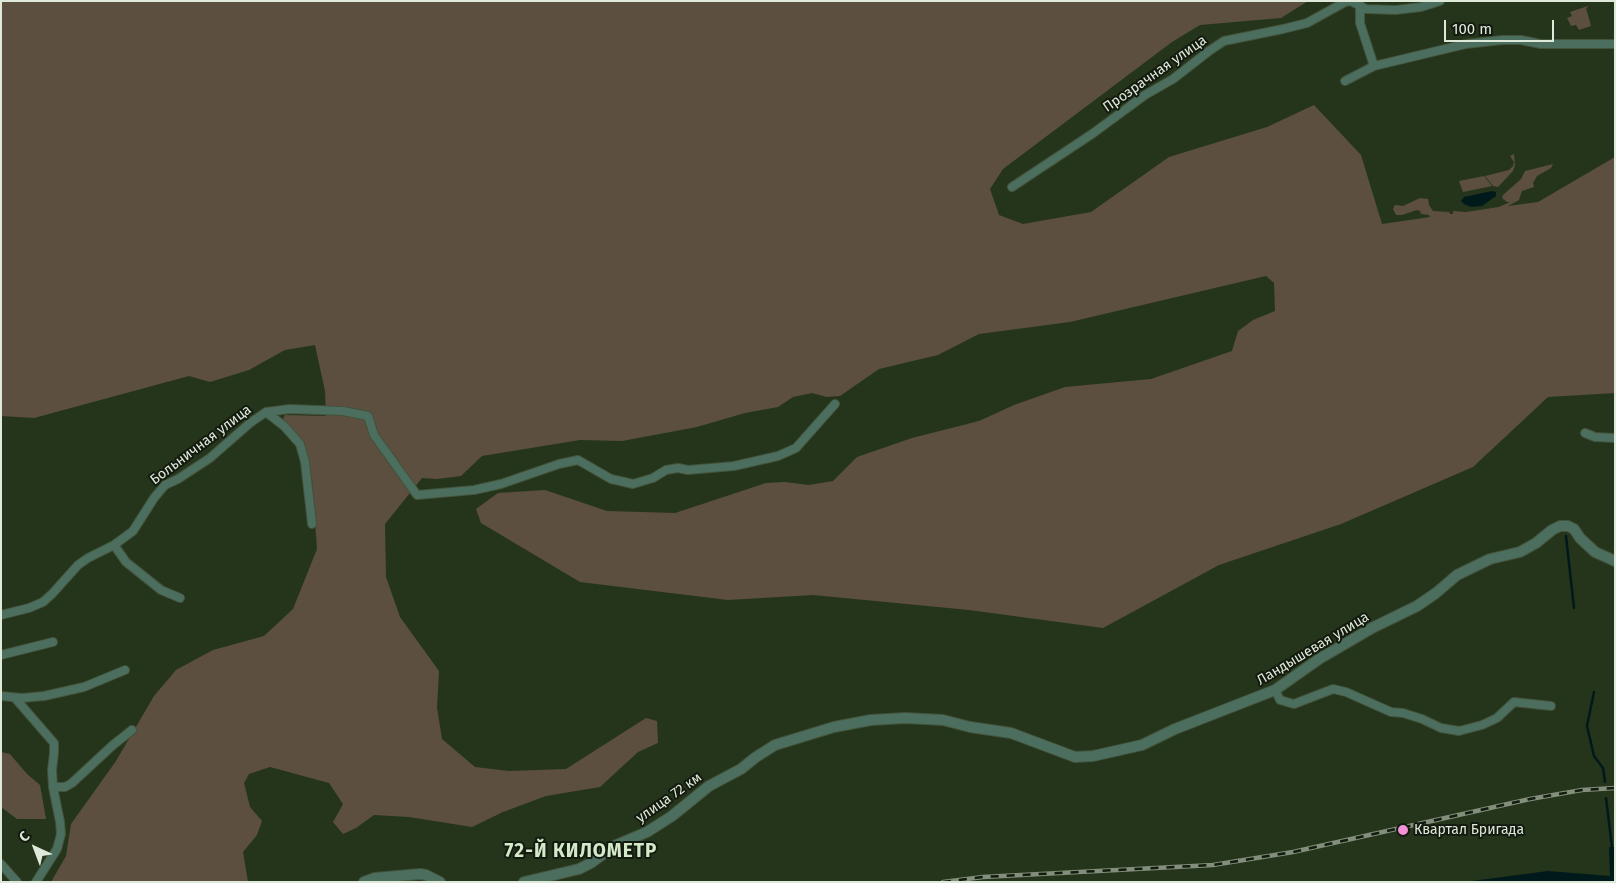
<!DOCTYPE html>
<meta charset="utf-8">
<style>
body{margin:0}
#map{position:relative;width:1616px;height:883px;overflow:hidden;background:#25351b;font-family:"Fira Sans",sans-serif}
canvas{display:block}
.frame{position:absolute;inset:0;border:2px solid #dfe9d9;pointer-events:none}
.north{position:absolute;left:10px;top:823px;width:50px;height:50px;-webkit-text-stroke:4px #131a0f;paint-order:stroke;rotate:317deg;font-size:14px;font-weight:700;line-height:20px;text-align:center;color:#dfe9d9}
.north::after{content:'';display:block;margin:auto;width:18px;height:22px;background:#dfe9d9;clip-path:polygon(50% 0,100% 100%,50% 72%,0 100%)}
.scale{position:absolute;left:1444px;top:20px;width:110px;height:22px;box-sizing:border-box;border:2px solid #dfe9d9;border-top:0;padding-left:6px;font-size:15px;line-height:18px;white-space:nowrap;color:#dfe9d9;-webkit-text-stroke:4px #131a0f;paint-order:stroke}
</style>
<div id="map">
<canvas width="1616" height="883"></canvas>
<div class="frame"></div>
<div class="north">С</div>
<div class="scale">100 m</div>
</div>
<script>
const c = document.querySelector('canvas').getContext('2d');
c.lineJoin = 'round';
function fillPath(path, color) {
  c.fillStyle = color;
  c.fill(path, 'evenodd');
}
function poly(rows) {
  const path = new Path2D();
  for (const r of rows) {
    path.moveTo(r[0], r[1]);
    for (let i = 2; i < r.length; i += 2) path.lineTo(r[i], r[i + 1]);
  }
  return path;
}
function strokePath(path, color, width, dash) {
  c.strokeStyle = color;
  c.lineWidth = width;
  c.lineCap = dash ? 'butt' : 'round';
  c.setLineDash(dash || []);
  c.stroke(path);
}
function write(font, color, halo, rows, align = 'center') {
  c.font = font + ' "Fira Sans",sans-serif';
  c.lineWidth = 4;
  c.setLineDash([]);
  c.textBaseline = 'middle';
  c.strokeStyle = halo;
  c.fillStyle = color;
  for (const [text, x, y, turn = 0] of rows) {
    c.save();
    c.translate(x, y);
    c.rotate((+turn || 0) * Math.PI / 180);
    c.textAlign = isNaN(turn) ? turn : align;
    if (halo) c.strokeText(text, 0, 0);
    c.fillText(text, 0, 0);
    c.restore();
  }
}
fillPath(poly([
 [1,1,1308,1,1281,18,1200,25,1172,42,1003,169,990,189,999,215,1023,224,1091,212,1169,157,1267,127,1314,105,1361,155,1382,224,1430,217,1429,215,1421,214,1420,211,1417,210,1402,215,1396,215,1393,209,1395,205,1403,206,1420,198,1428,199,1429,205,1433,211,1449,212,1450,214,1453,214,1453,211,1466,212,1499,207,1510,202,1507,202,1502,198,1503,195,1521,179,1525,171,1553,164,1551,168,1537,176,1533,183,1534,187,1522,191,1519,200,1508,206,1538,202,1615,157,1615,393,1548,397,1473,467,1341,524,1219,565,1103,628,969,610,813,595,728,600,580,582,481,523,476,509,498,493,545,490,607,511,675,513,766,483,785,482,809,485,833,481,857,457,912,438,979,421,1014,405,1065,387,1151,379,1232,351,1238,331,1253,320,1275,311,1274,283,1266,276,1070,322,979,334,938,355,879,369,840,396,827,397,812,393,793,397,778,407,745,413,697,427,622,441,580,440,482,456,461,476,437,479,422,478,385,524,386,577,400,617,439,671,437,708,442,739,475,767,509,771,566,769,646,718,657,721,658,743,638,752,600,787,546,796,503,812,472,827,409,817,374,815,356,828,343,834,333,822,343,804,329,783,270,767,249,774,244,783,250,807,262,821,257,835,243,852,248,882,51,882,66,856,71,824,116,761,154,696,176,670,213,650,264,636,293,609,317,549,312,479,303,444,282,421,285,415,326,416,325,391,315,345,285,350,249,370,210,382,189,376,34,418,1,416],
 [1588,6,1588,7,1586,8,1591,26,1579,30,1576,25,1571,26,1567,18,1572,16,1570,12],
 [1514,154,1515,165,1513,171,1498,187,1493,186,1485,176,1509,170,1513,166,1514,162,1510,156],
 [1484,176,1492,186,1463,192,1459,181],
 [1,752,10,754,27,774,40,785,46,819,17,819,1,807]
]), '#5c4f40');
fillPath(poly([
 [1492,191,1496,192,1496,196,1482,206,1471,207,1464,204,1461,201,1464,197],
 [1609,847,1615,847,1615,882,1464,882,1548,871,1610,876]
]), '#001a1b');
strokePath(poly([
 [1566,536,1574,608],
 [1594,692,1587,726,1594,756,1603,768,1605,782],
 [1606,798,1612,847]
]), '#001a1b', 2.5);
const minor = poly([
 [1374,66,1466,44,1502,40,1521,40,1541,44,1615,44],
 [1345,81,1374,66,1360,23,1360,5],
 [1012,187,1092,134,1145,95,1173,79,1209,51,1224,41,1283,29,1307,23,1345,2,1351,1,1366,9,1396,10,1421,7,1440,1],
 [266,412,284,426,300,444,305,462,312,524],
 [1585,433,1595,437,1615,438],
 [114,545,126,562,161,590,180,598],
 [1,615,29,608,43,602,52,594,78,565,88,558,114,545,133,531,154,498,165,485,178,479,210,458,250,423,266,412,290,409,343,411,368,416,374,435,417,495,474,490,501,484,559,464,578,460,611,479,633,484,653,478,666,470,678,468,688,470,734,466,778,456,796,448,835,404],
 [1,655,53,642],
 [1275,690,1280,700,1294,704,1333,689,1346,692,1391,712,1403,713,1422,719,1441,728,1459,731,1482,725,1497,718,1514,702,1551,706],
 [1,696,22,698,44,696,84,687,125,670],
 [15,698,54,743,54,753,52,770,53,787,60,822,61,834,57,849,36,882],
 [53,787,65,787,72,783,113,745,132,730],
 [1,864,17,882]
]);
const tertiary = poly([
 [364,882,375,878,420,874,426,875,440,882],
 [524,882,579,869,591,863,614,846,647,832,672,816,709,786,741,769,756,757,775,745,834,727,871,720,905,718,943,720,970,727,1011,733,1075,757,1093,756,1142,745,1175,729,1275,690,1319,659,1372,628,1417,606,1436,593,1457,575,1490,559,1520,552,1536,543,1552,530,1560,526,1568,526,1574,529,1580,538,1595,552,1615,561]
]);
strokePath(minor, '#435239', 10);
strokePath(tertiary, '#435239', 12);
strokePath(minor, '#4b6e5f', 8);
strokePath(tertiary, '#4b6e5f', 10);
const rail = poly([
 [943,882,983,877,1213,865,1293,852,1530,799,1582,790,1615,788]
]);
strokePath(rail, '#828f7a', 4.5);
strokePath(rail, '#131a0f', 2.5, [8]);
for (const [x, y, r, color] of [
 [1403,830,6,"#f291d6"]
]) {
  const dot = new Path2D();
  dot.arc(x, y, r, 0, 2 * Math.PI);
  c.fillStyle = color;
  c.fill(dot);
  strokePath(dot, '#131a0f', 2);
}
write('14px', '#dfe9d9', '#131a0f', [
 ["Прозрачная улица",1155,74,-35],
 ["Больничная улица",201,445,-37],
 ["Ландышевая улица",1313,649,-31],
 ["улица 72 км",669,798,-35]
]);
write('14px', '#dfe9d9', '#131a0f', [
 ["Квартал Бригада",1414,830]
], 'left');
c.letterSpacing = '1px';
write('bold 19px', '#d3e9c8', '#131a0f', [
 ["72-Й КИЛОМЕТР",581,852]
]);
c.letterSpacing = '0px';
</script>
